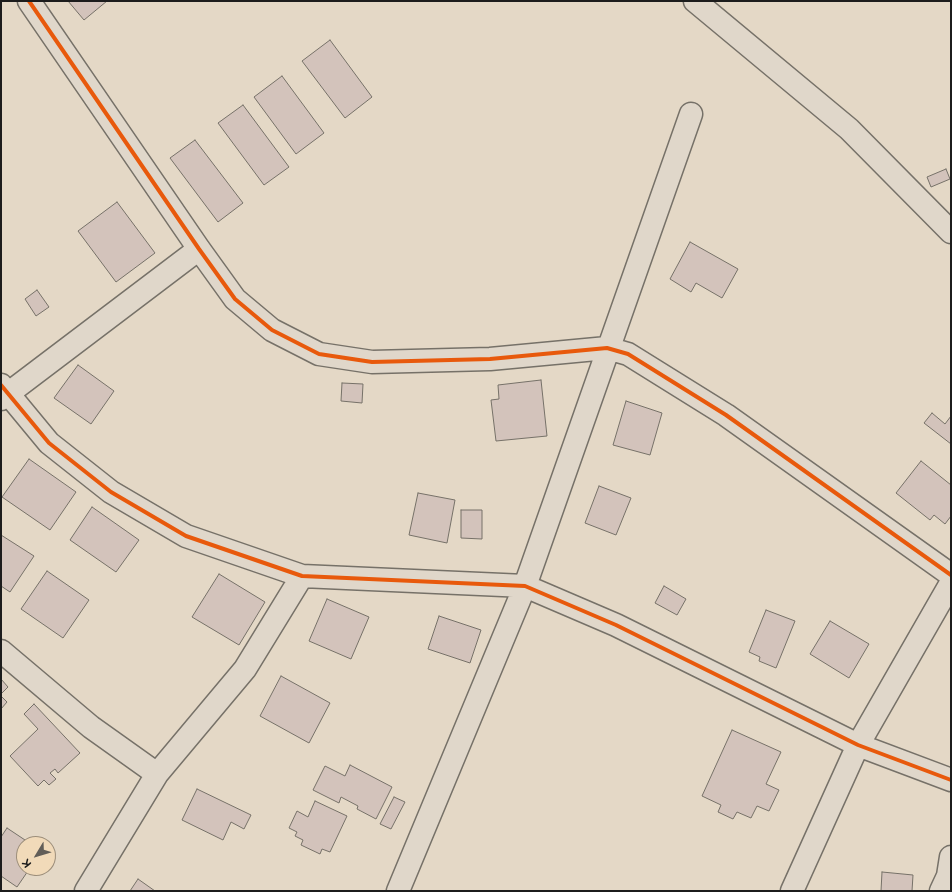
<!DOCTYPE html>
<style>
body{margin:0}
#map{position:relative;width:952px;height:892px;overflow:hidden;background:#e4d8c6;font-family:"Balsamiq Sans",sans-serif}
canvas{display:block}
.frame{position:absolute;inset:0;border:2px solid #1c1c1c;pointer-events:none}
.north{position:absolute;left:16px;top:836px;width:40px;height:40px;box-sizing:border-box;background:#f1dab9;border:1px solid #9c8e7a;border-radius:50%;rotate:232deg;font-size:11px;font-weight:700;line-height:16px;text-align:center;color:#1c1c1c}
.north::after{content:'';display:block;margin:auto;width:14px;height:18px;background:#625e58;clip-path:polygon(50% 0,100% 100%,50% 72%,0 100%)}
</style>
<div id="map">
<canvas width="952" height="892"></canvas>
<div class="frame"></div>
<div class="north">K</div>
</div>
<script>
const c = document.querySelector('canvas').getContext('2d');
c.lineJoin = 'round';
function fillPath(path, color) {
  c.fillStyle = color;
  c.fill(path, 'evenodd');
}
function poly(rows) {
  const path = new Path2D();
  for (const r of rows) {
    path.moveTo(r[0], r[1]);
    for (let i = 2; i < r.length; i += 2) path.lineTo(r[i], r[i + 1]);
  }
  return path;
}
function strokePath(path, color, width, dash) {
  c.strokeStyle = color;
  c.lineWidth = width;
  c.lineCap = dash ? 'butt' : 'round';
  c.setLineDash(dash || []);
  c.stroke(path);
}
const building = poly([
 [68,1,107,1,84,20,68,1],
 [330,40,372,97,345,118,302,61,330,40],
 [282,76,324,133,296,154,254,97,282,76],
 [243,105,289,167,264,185,218,123,243,105],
 [195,140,243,203,218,222,170,158,195,140],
 [946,169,950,179,931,187,927,177,946,169],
 [117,202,155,253,116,282,78,231,117,202],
 [690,242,738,269,722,298,696,283,691,292,670,279,690,242],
 [37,290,49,307,36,316,25,299,37,290],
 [78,365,114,391,91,424,54,398,78,365],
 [541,380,547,436,496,441,491,400,499,399,498,385,541,380],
 [342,383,363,384,362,403,341,401,342,383],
 [626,401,662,413,650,455,613,445,626,401],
 [932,413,945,424,951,416,951,444,924,423,932,413],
 [29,459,76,492,50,530,2,497,29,459],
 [921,461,951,485,951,516,945,524,934,515,930,520,896,493,921,461],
 [599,486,631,498,616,535,585,523,599,486],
 [418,493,455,500,447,543,409,535,418,493],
 [92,507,139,540,116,572,70,540,92,507],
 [461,510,482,510,482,539,461,538,461,510],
 [1,535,34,556,10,592,1,586,1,535],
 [47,571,89,600,63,638,21,609,47,571],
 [219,574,265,602,239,645,192,617,219,574],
 [664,586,686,599,677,615,655,603,664,586],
 [327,599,369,617,351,659,309,641,327,599],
 [766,610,795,621,776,668,759,661,760,657,749,652,766,610],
 [439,616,481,630,470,663,428,649,439,616],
 [830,621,869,644,849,678,810,654,830,621],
 [281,676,330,703,309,743,260,716,281,676],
 [1,679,8,687,1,694,1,679],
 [1,696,7,702,1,709,1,696],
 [34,704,80,753,58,773,55,769,50,773,56,779,49,785,44,780,38,786,10,756,38,729,24,714,34,704],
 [732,730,781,752,766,784,779,790,769,811,757,806,751,818,737,812,733,819,718,812,721,805,702,796,732,730],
 [350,765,392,787,376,819,357,809,358,806,341,797,339,803,313,790,325,766,345,776,350,765],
 [197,789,251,815,244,829,231,822,223,840,182,820,197,789],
 [394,797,405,802,391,829,380,824,394,797],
 [315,801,347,816,330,852,322,849,320,854,301,845,303,840,295,836,297,832,289,828,297,811,308,817,315,801],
 [7,828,31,844,24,844,24,868,30,868,17,887,1,876,1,837,7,828],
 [882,872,913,875,912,891,881,891,882,872],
 [138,879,155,891,130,891,138,879]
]);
fillPath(building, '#d3c3bb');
strokePath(building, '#767168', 1);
const minor = poly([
 [29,1,199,249,235,299,272,330,319,354,372,362,490,359,607,348,628,354,726,415,951,575],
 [695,1,849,129,951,232],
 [1,385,49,443,111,492,186,536,302,576,525,586,616,625,858,745,951,780],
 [1,399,199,249],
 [1,651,91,727,157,774],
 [86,891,157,774,245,669,302,576],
 [398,891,525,586,691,114],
 [792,891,858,745,951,583],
 [941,891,948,876,951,857]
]);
strokePath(minor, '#767168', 25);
strokePath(minor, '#e0d7ca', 22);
strokePath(poly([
 [29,1,199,249,235,299,272,330,319,354,372,362,490,359,607,348,628,354,726,415,951,575],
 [1,385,49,443,111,492,186,536,302,576,525,586,616,625,858,745,951,780]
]), '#e8590c', 4);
</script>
